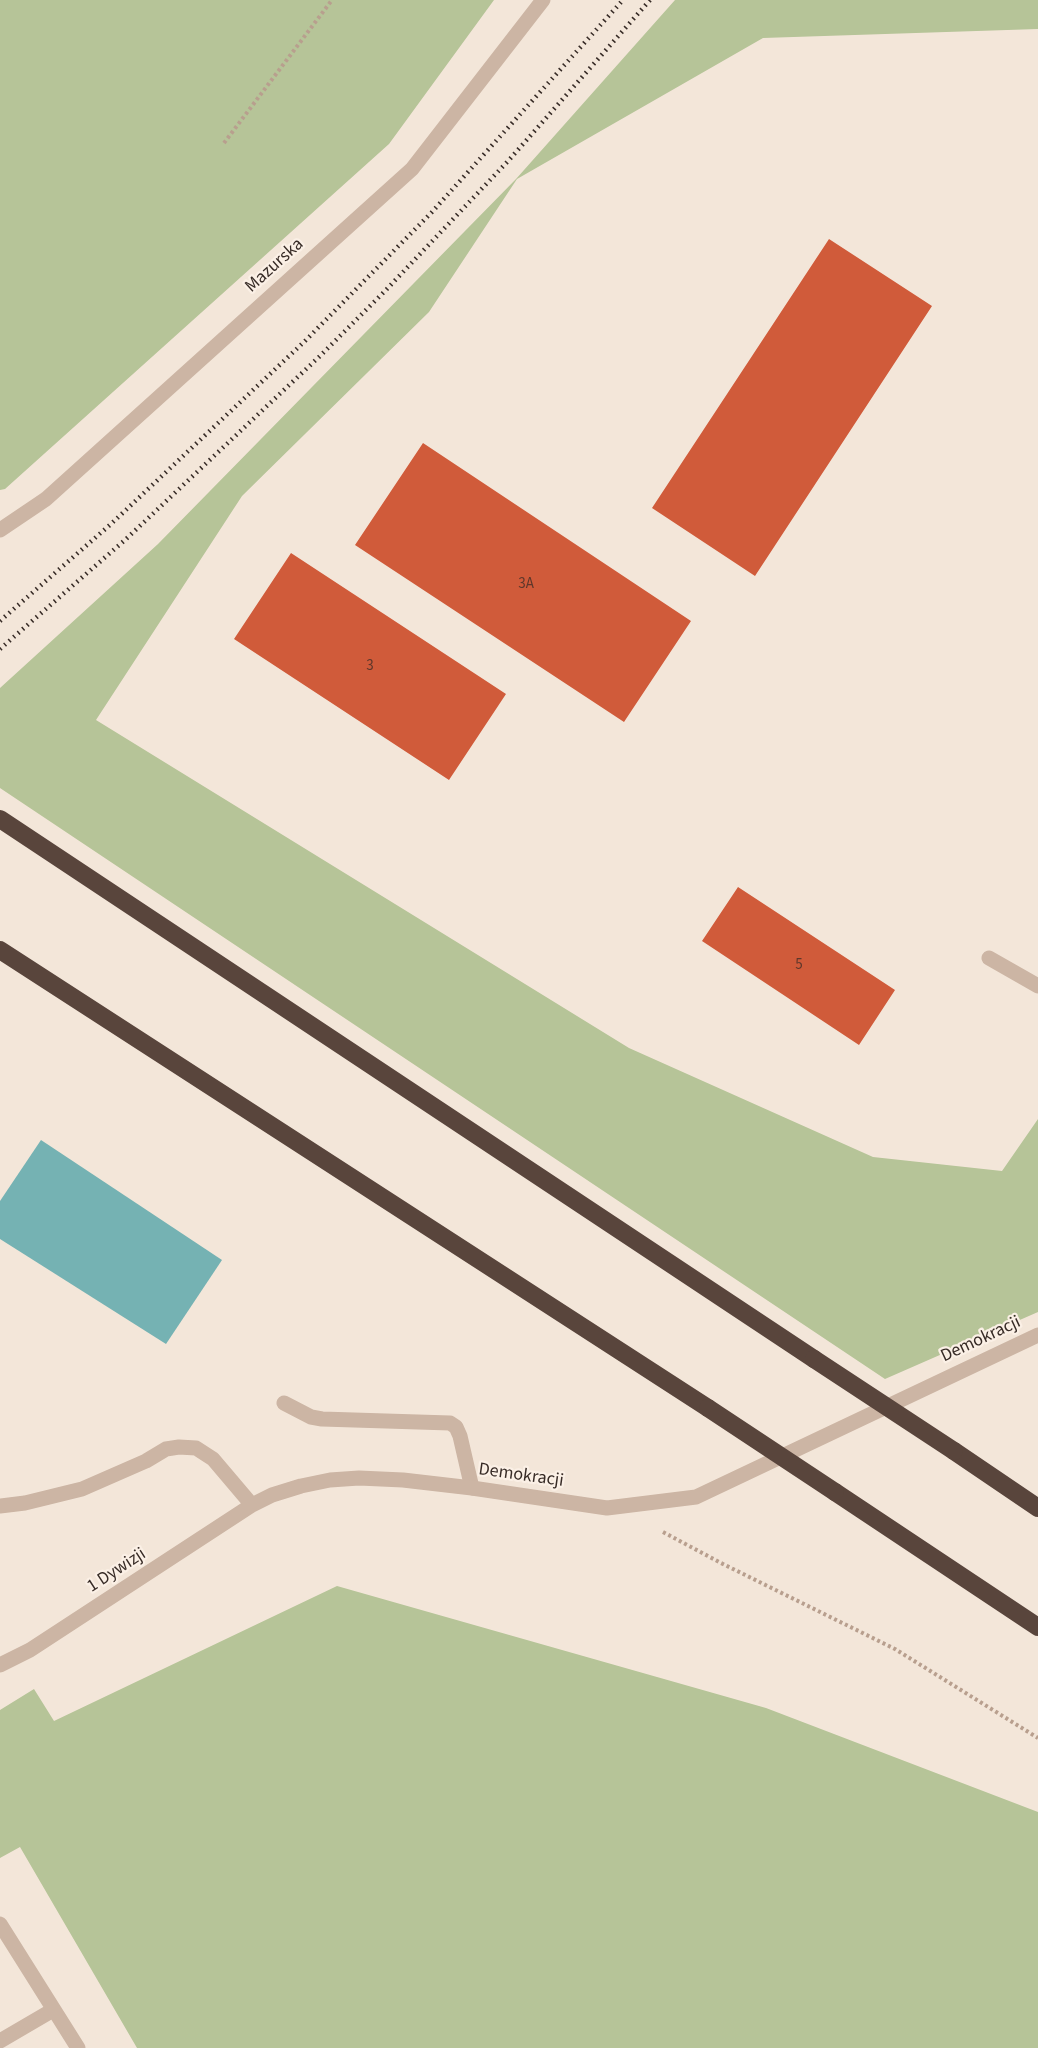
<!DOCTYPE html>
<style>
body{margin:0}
canvas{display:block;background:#f3e6d9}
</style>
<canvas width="1038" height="2048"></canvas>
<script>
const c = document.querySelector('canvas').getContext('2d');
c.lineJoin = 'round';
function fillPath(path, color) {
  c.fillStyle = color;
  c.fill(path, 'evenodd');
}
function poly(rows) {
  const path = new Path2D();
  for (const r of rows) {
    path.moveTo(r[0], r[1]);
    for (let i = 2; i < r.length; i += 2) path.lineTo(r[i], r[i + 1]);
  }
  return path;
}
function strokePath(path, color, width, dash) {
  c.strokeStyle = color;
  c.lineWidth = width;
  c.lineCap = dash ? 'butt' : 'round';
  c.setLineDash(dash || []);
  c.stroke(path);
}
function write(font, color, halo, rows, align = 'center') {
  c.font = font + ' "Source Sans 3",sans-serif';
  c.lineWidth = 4.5;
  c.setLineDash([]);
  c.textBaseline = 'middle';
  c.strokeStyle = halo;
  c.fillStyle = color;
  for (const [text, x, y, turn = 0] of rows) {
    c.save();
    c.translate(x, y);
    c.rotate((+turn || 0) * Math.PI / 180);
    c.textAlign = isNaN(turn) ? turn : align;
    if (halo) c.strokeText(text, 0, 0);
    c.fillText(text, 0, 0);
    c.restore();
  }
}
fillPath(poly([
 [0,0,494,0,389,144,5,489,0,490],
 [675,0,1038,0,1038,29,763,38,517,179,429,312,242,496,96,720,629,1048,873,1157,1002,1171,1038,1119,1038,1312,885,1379,0,788,0,688,158,544,516,179],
 [337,1586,766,1708,1038,1812,1038,2048,137,2048,20,1847,0,1858,0,1710,34,1689,54,1721]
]), '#b6c498');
fillPath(poly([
 [41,1140,222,1260,166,1344,0,1239,0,1201]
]), '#75b2b3');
fillPath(poly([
 [829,239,932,306,755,576,652,508],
 [423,443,691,621,624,722,355,545],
 [291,553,506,694,449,780,234,639],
 [738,887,895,990,859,1045,702,941]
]), '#d05b3a');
strokePath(poly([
 [224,143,332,0],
 [663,1532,721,1563,895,1649,1038,1738]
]), '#b89f8e', 4, [3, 3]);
strokePath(poly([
 [0,530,46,499,412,169,543,0],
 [989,958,1038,986],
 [284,1403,311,1417,322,1419,450,1423,456,1427,460,1436,472,1488],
 [0,1924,78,2048],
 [0,2041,53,2010]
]), '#ccb5a4', 15);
strokePath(poly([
 [0,1506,25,1503,82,1489,146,1461,166,1449,179,1447,196,1448,213,1459,252,1505,272,1495,301,1486,330,1480,359,1478,403,1480,472,1488,607,1508,696,1497,1038,1335],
 [0,1665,30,1650,252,1505]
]), '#ccb5a4', 15);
strokePath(poly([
 [0,819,814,1359],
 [0,950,708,1408],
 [954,1451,1038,1508],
 [835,1492,1038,1627]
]), '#59453c', 18);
strokePath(poly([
 [0,621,111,524,305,341,432,212,623,0],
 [0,649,125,540,321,355,385,291,509,160,650,0]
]), '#372b26', 4.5, [1.5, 4.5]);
strokePath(poly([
 [814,1359,954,1451],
 [708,1408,835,1492]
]), '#59453c', 18);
write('15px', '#5d372b', null, [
 ["3A",526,585],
 ["3",370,667],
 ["5",799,966]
]);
write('18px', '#372b26', '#fbf0e6', [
 ["Mazurska",275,266,-42],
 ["Demokracji",981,1340,-25],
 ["Demokracji",521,1476,8],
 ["1 Dywizji",117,1571,-33]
]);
</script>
